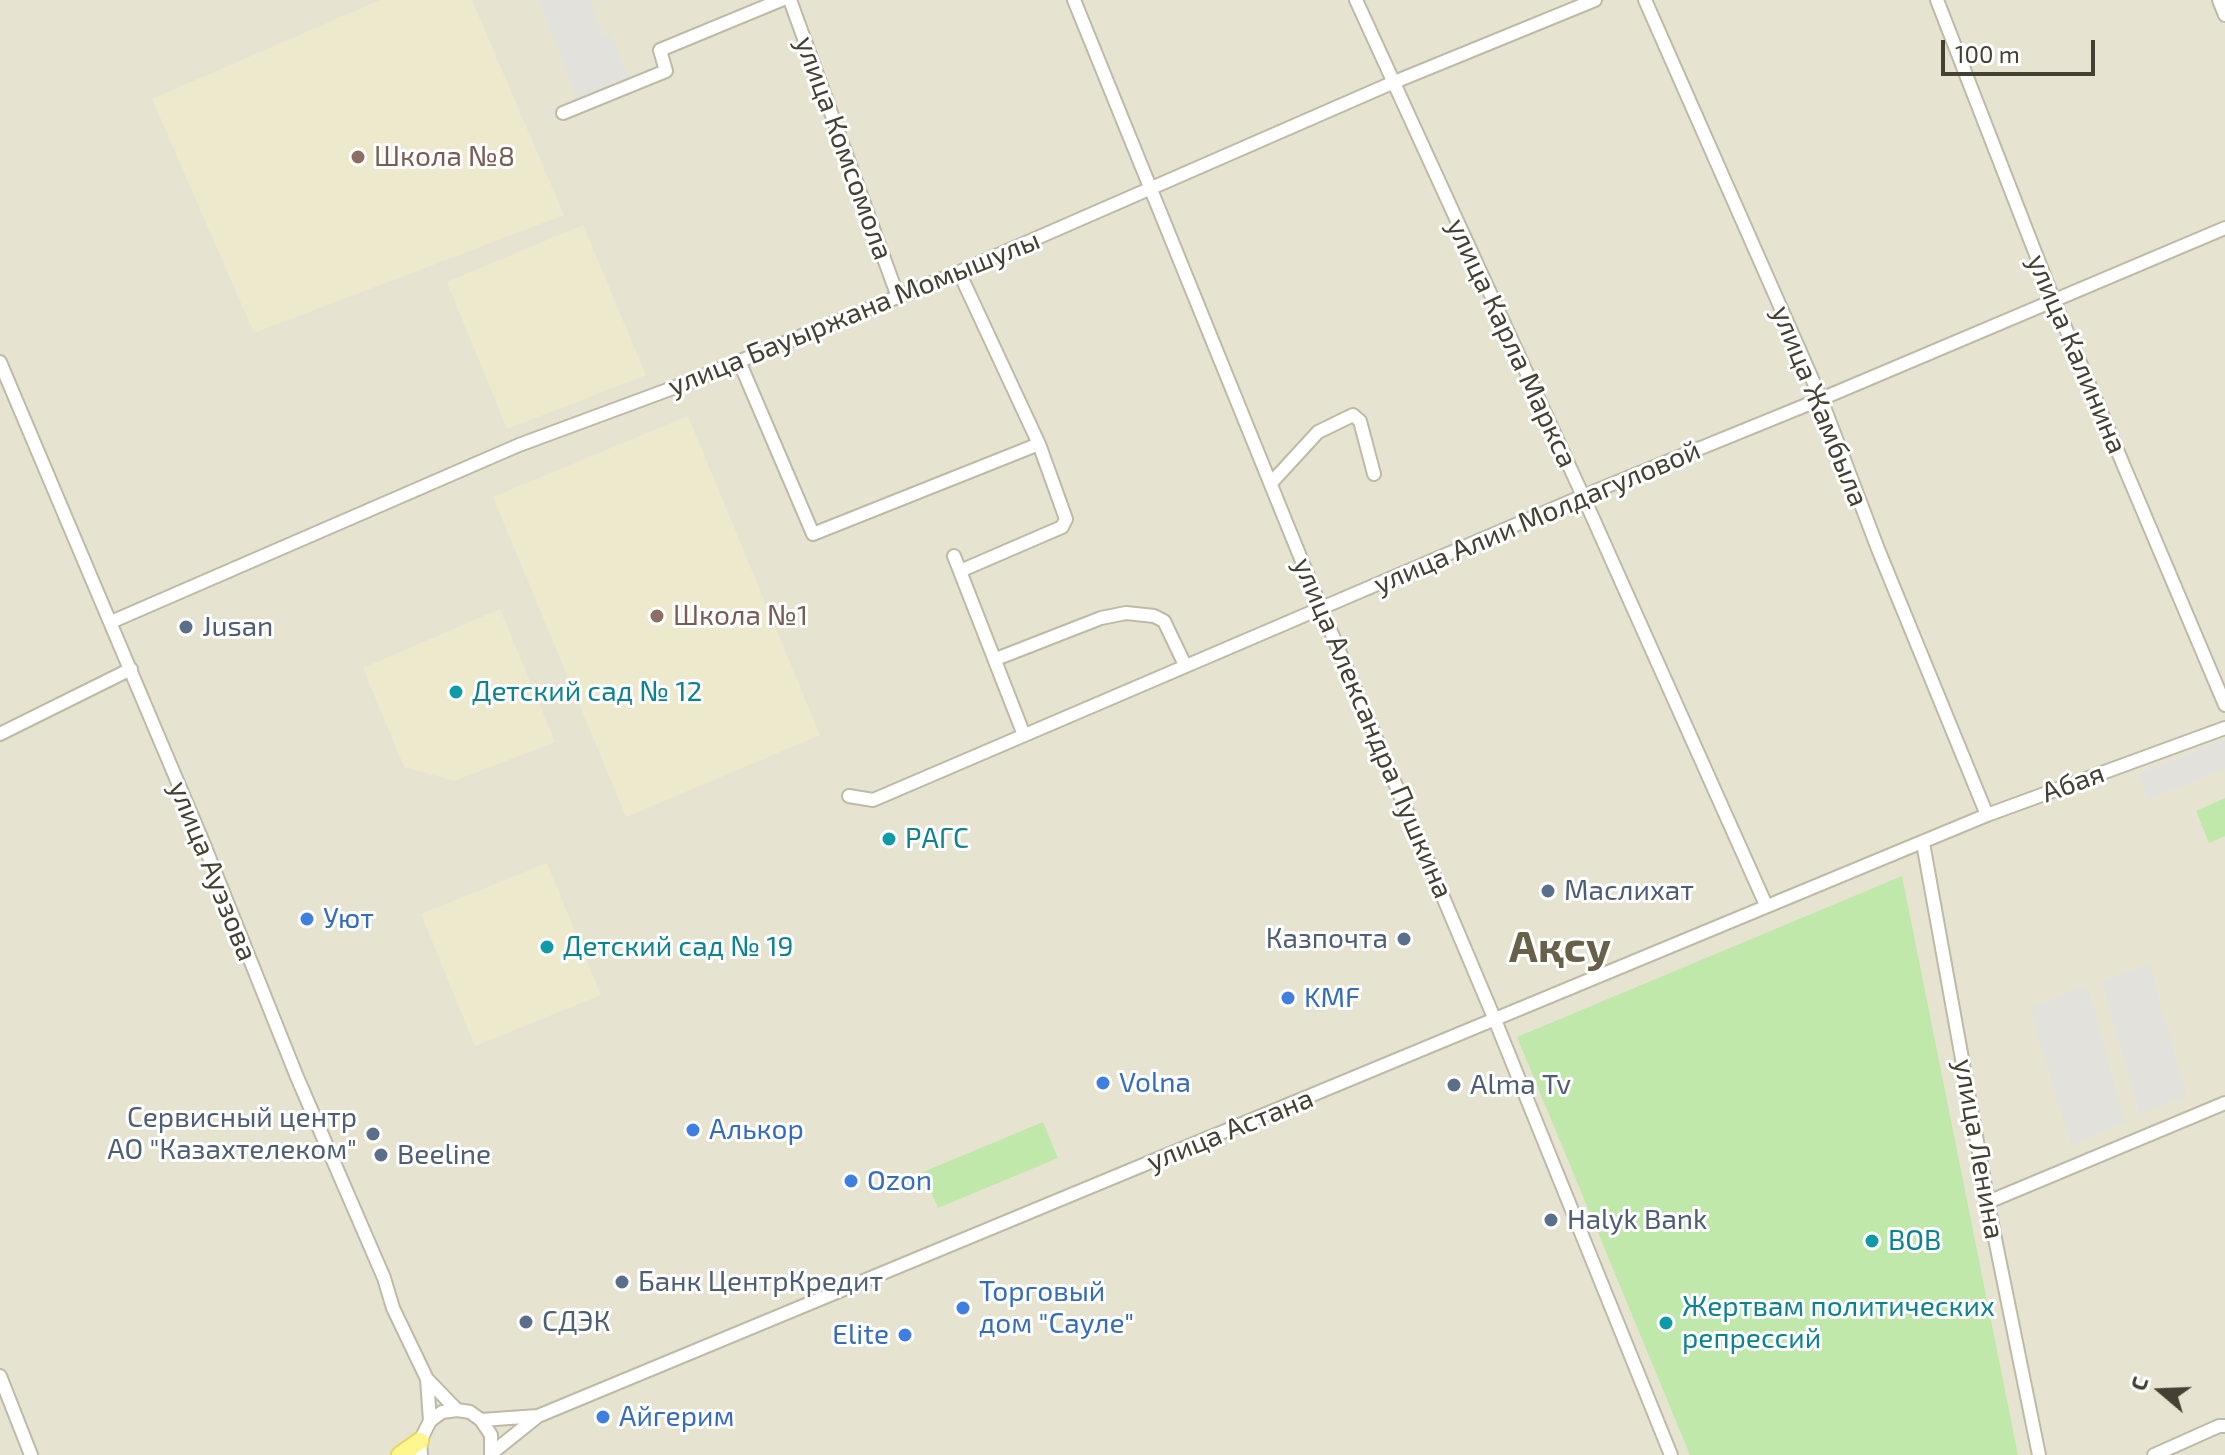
<!DOCTYPE html>
<meta charset="utf-8">
<style>
body{margin:0}
#map{position:relative;width:2225px;height:1455px;overflow:hidden;background:#f2f1e3;font-family:"Exo 2",sans-serif}
canvas{display:block}
.north{position:absolute;left:2121px;top:1351px;width:80px;height:80px;-webkit-text-stroke:6px #fff;paint-order:stroke;rotate:289deg;font-size:22px;font-weight:700;line-height:32px;text-align:center;color:#444133}
.north::after{content:'';display:block;margin:auto;width:28px;height:36px;background:#444133;clip-path:polygon(50% 0,100% 100%,50% 72%,0 100%)}
.scale{position:absolute;left:1941px;top:40px;width:154px;height:36px;box-sizing:border-box;border:4px solid #444133;border-top:0;padding-left:10px;font-size:24px;line-height:28px;white-space:nowrap;color:#444133;-webkit-text-stroke:6px #fff;paint-order:stroke}
</style>
<div id="map">
<canvas width="2225" height="1455"></canvas>
<div class="north">С</div>
<div class="scale">100 m</div>
</div>
<script>
const c = document.querySelector('canvas').getContext('2d');
c.lineJoin = 'round';
function fillPath(path, color) {
  c.fillStyle = color;
  c.fill(path, 'evenodd');
}
function poly(rows) {
  const path = new Path2D();
  for (const r of rows) {
    path.moveTo(r[0], r[1]);
    for (let i = 2; i < r.length; i += 2) path.lineTo(r[i], r[i + 1]);
  }
  return path;
}
function strokePath(path, color, width, dash) {
  c.strokeStyle = color;
  c.lineWidth = width;
  c.lineCap = dash ? 'butt' : 'round';
  c.setLineDash(dash || []);
  c.stroke(path);
}
function write(font, color, halo, rows, align = 'center') {
  c.font = font + ' "Exo 2",sans-serif';
  c.lineWidth = 6;
  c.setLineDash([]);
  c.textBaseline = 'middle';
  c.strokeStyle = halo;
  c.fillStyle = color;
  for (const [text, x, y, turn = 0] of rows) {
    c.save();
    c.translate(x, y);
    c.rotate((+turn || 0) * Math.PI / 180);
    c.textAlign = isNaN(turn) ? turn : align;
    if (halo) c.strokeText(text, 0, 0);
    c.fillText(text, 0, 0);
    c.restore();
  }
}
fillPath(poly([
 [0,0,2225,0,2225,1455,0,1455]
]), '#e6e4d1');
fillPath(poly([
 [380,0,472,0,564,215,254,333,152,99],
 [583,225,646,375,507,429,447,282],
 [688,416,820,735,626,817,493,497],
 [500,609,555,742,454,781,404,767,363,668],
 [547,863,601,995,475,1046,421,914]
]), '#ece9cd');
fillPath(poly([
 [2225,798,2225,836,2209,843,2196,811],
 [1902,876,2018,1455,1690,1455,1517,1037],
 [1043,1122,1058,1158,938,1208,923,1172]
]), '#c0e8ab');
fillPath(poly([
 [539,0,589,0,603,37,611,35,628,77,577,98],
 [2225,739,2225,769,2148,799,2138,774],
 [2149,964,2187,1095,2140,1115,2102,982],
 [2087,985,2125,1122,2071,1145,2030,1008]
]), '#e2e1dc');
const minor = poly([
 [790,0,898,297],
 [1074,0,1321,608,1495,1020,1671,1455],
 [1356,0,1583,496,1766,905],
 [1645,0,1821,399,1878,549,1987,815],
 [1937,0,2054,301,2225,705],
 [2219,0,2225,15],
 [563,113,666,71,660,50,781,0],
 [959,272,1039,444,1066,519,1062,527,960,571],
 [739,361,813,534,1039,444],
 [0,362,203,842,297,1077,384,1278,393,1308,427,1379,457,1410],
 [1272,482,1318,432,1353,415,1360,421,1374,474],
 [954,556,1024,735],
 [111,622,519,445,681,385,959,272,1392,83,1595,0],
 [996,659,1101,618,1126,613,1154,616,1164,621,1185,665],
 [0,734,131,669],
 [849,796,873,800,1583,496,1821,399,2225,228],
 [1923,843,1991,1219,2039,1455],
 [1988,1202,2225,1103],
 [0,1376,31,1455],
 [427,1379,430,1421],
 [481,1420,538,1416],
 [492,1453,538,1416,1987,815,2225,728],
 [421,1455,420,1441,430,1421,442,1412,457,1410,470,1412,481,1420,491,1435,491,1455],
 [2154,1455,2219,1426,2225,1426]
]);
const major = poly([
 [400,1455,420,1441]
]);
strokePath(minor, '#bdbaa6', 16);
strokePath(major, '#e5d85e', 20);
strokePath(minor, '#fff', 12);
strokePath(major, '#fff68f', 16);
for (const [x, y, r, color] of [
 [358,157,8,"#8d6e63"],
 [657,616,8,"#8d6e63"],
 [186,627,8,"#5c6f8a"],
 [456,692,8,"#0f9aa8"],
 [889,839,8,"#0f9aa8"],
 [1548,891,8,"#5c6f8a"],
 [307,919,8,"#3f7fe0"],
 [1404,939,8,"#5c6f8a"],
 [547,947,8,"#0f9aa8"],
 [1288,998,8,"#3f7fe0"],
 [1103,1083,8,"#3f7fe0"],
 [1454,1085,8,"#5c6f8a"],
 [693,1130,8,"#3f7fe0"],
 [373,1134,8,"#5c6f8a"],
 [381,1155,8,"#5c6f8a"],
 [851,1181,8,"#3f7fe0"],
 [1551,1220,8,"#5c6f8a"],
 [1872,1241,8,"#0f9aa8"],
 [622,1282,8,"#5c6f8a"],
 [963,1308,8,"#3f7fe0"],
 [526,1322,8,"#5c6f8a"],
 [1666,1323,8,"#0f9aa8"],
 [905,1335,8,"#3f7fe0"],
 [603,1417,8,"#3f7fe0"]
]) {
  const dot = new Path2D();
  dot.arc(x, y, r, 0, 2 * Math.PI);
  c.fillStyle = color;
  c.fill(dot);
  strokePath(dot, '#fff', 3);
}
write('28px', '#444133', '#fff', [
 ["улица Комсомола",844,148,70],
 ["улица Бауыржана Момышулы",854,313,-22],
 ["улица Карла Маркса",1512,343,65],
 ["улица Калинина",2077,354,67],
 ["улица Жамбыла",1820,406,68],
 ["улица Алии Молдагуловой",1537,517,-23],
 ["улица Александра Пушкина",1373,728,67],
 ["Абая",2073,783,-20],
 ["улица Ауэзова",213,871,68],
 ["улица Астана",1230,1130,-22],
 ["улица Ленина",1979,1149,80]
]);
write('28px', '#785e54', '#fff', [
 ["Школа №8",374,157],
 ["Школа №1",673,616]
], 'left');
write('28px', '#4e5e75', '#fff', [
 ["Jusan",202,627],
 ["Маслихат",1564,891],
 ["Казпочта",1388,939,"right"],
 ["Alma Tv",1470,1085],
 ["Сервисный центр",357,1118,"right"],
 ["АО \"Казахтелеком\"",357,1150,"right"],
 ["Beeline",397,1155],
 ["Halyk Bank",1567,1220],
 ["Банк ЦентрКредит",638,1282],
 ["СДЭК",542,1322]
], 'left');
write('28px', '#0d838f', '#fff', [
 ["Детский сад № 12",472,692],
 ["РАГС",905,839],
 ["Детский сад № 19",563,947],
 ["ВОВ",1888,1241],
 ["Жертвам политических",1682,1307],
 ["репрессий",1682,1339]
], 'left');
write('28px', '#366cbe', '#fff', [
 ["Уют",323,919],
 ["KMF",1304,998],
 ["Volna",1119,1083],
 ["Алькор",709,1130],
 ["Ozon",867,1181],
 ["Торговый",979,1292],
 ["дом \"Сауле\"",979,1324],
 ["Elite",889,1335,"right"],
 ["Айгерим",619,1417]
], 'left');
write('bold 44px', '#67614a', '#fff', [
 ["Ақсу",1560,947]
]);
</script>
